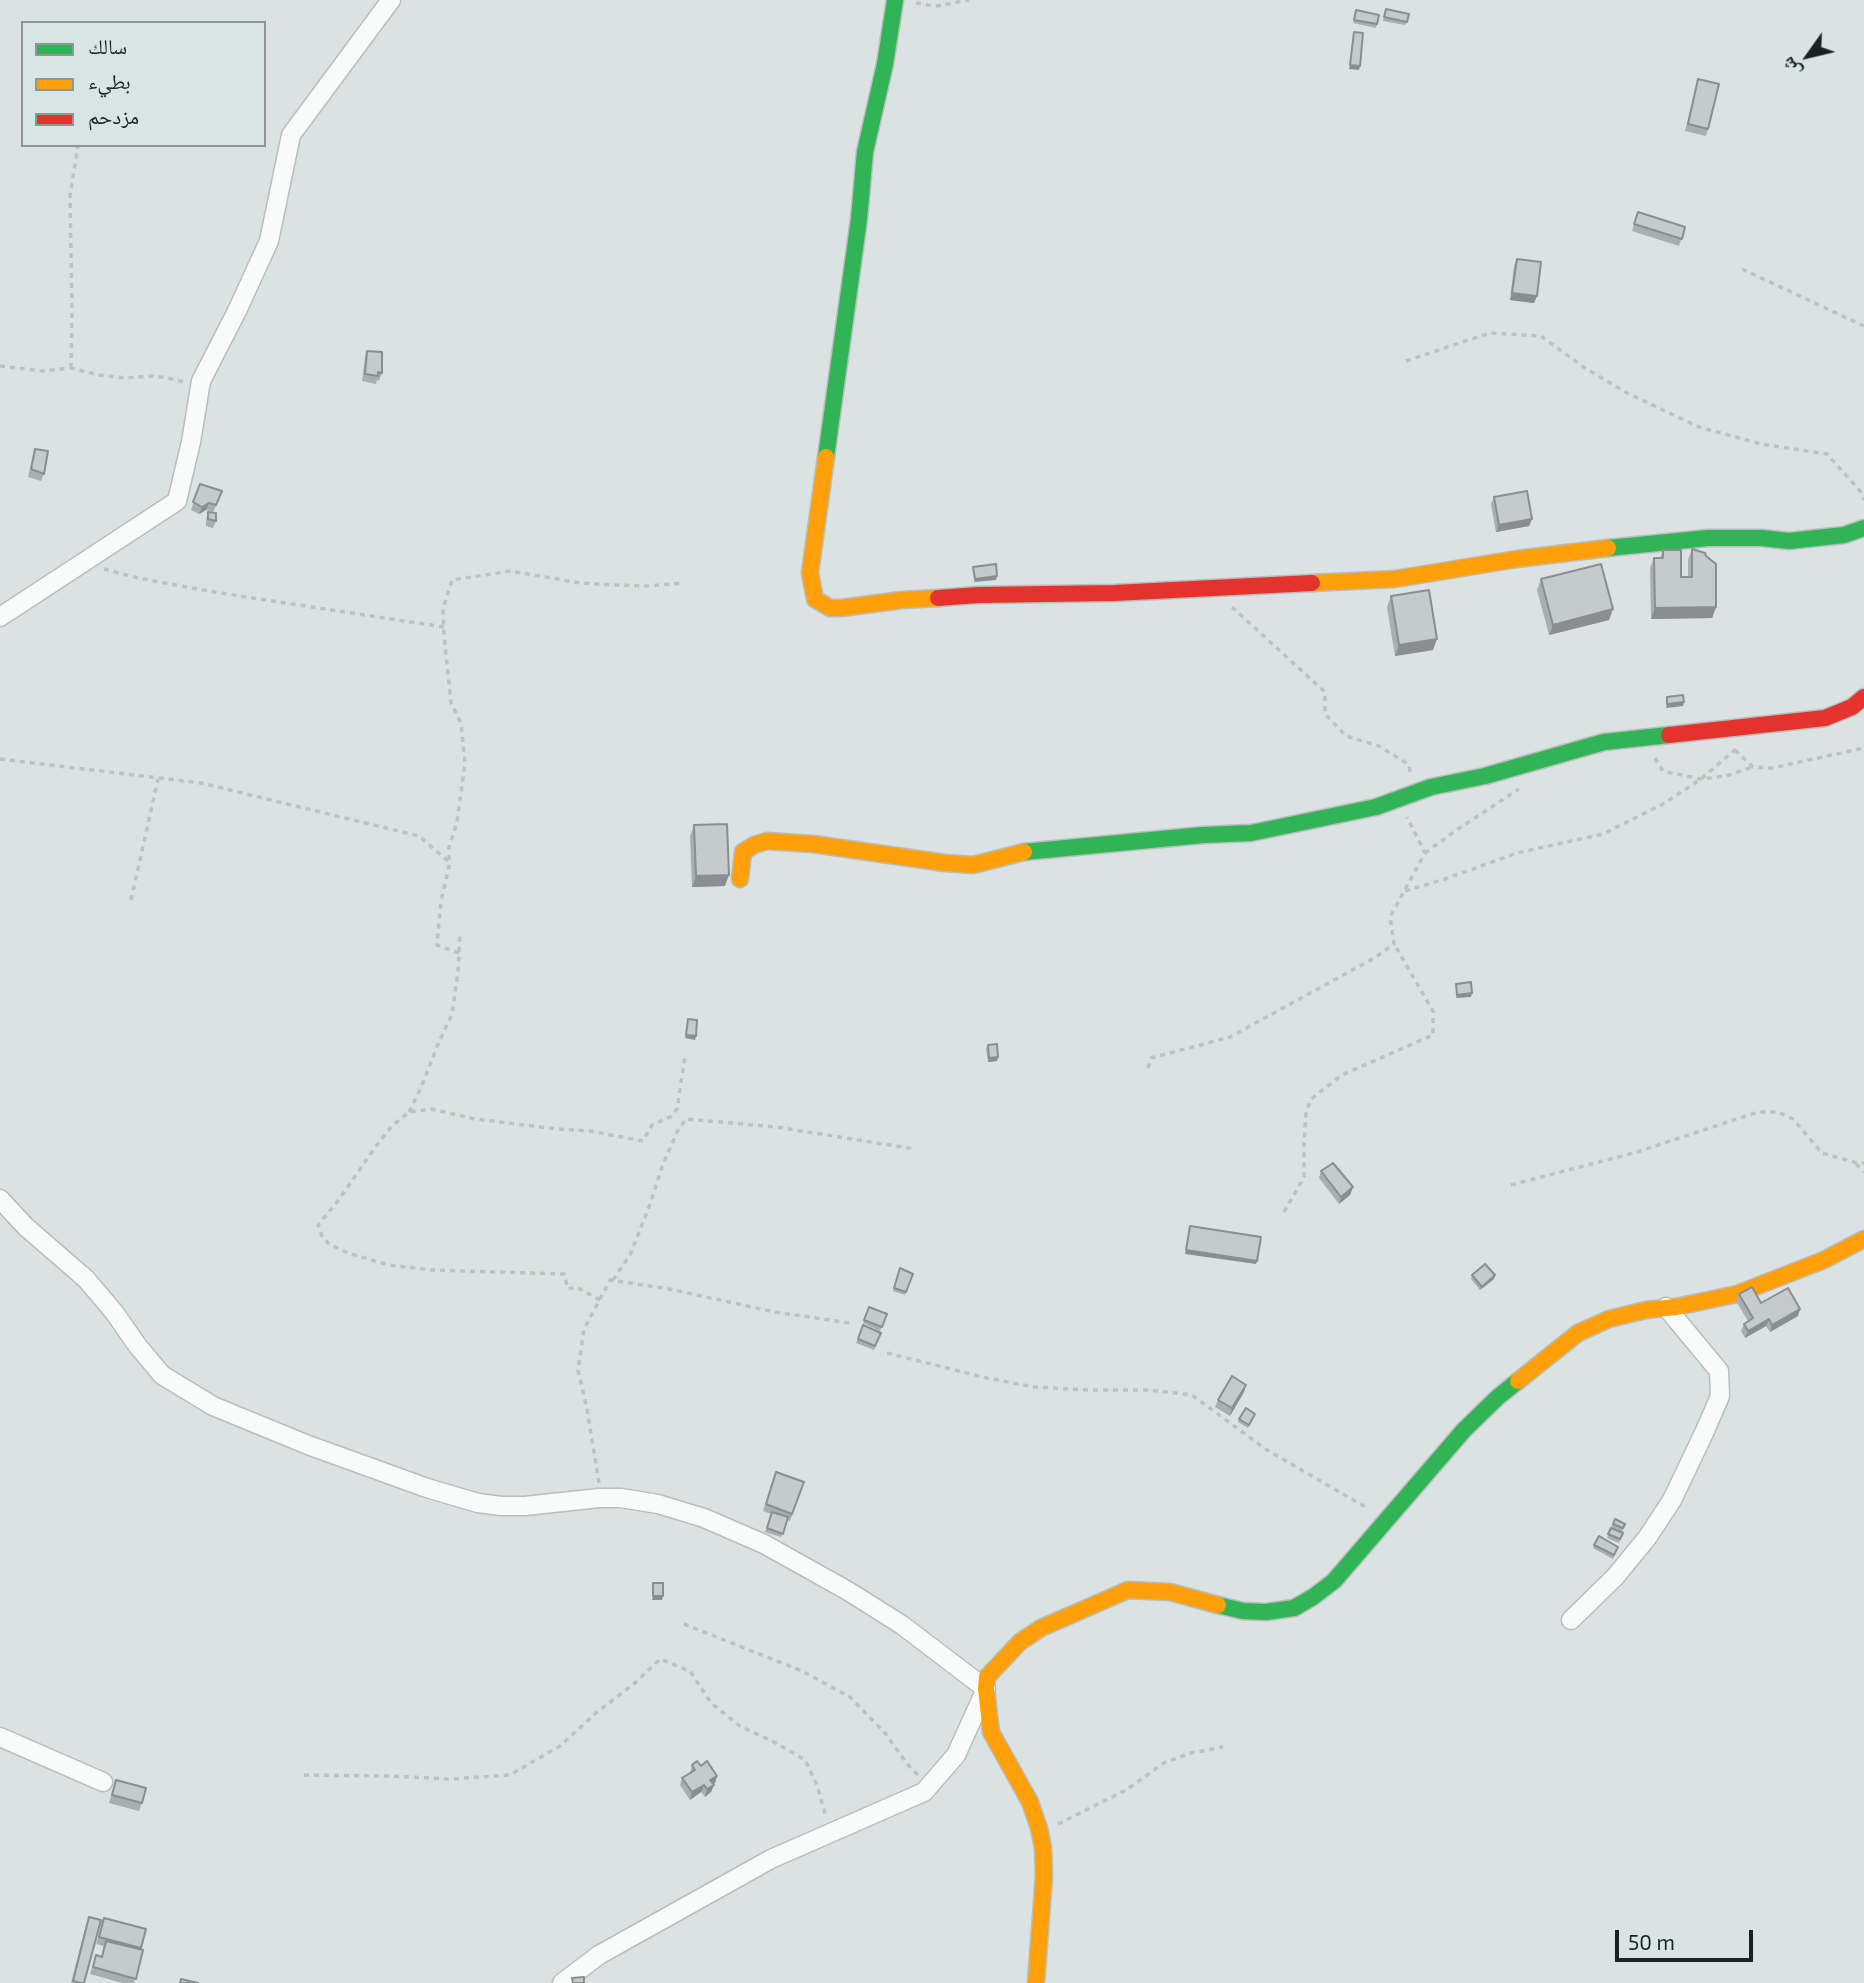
<!DOCTYPE html>
<meta charset="utf-8">
<style>
body{margin:0}
#map{position:relative;width:1864px;height:1983px;overflow:hidden;background:#dae2e2;font-family:"Exo 2","Noto Naskh Arabic",sans-serif}
canvas{display:block}
.legend{position:absolute;left:21px;top:21px;width:245px;height:126px;box-sizing:border-box;background:#d7e6e5;border:2px solid #8c9796;margin:0;padding:9px 12px;list-style:none;font-size:21px;color:#1b2120}
.legend li{display:flex;align-items:center;gap:14px;height:35px}
.legend b{width:35px;border:2px solid #8c9796}
.north{position:absolute;left:1773px;top:21px;width:70px;height:70px;-webkit-text-stroke:5px #d7e6e5;paint-order:stroke;rotate:236deg;font-size:19px;font-weight:700;line-height:28px;text-align:center;color:#1b2120}
.north::after{content:'';display:block;margin:auto;width:24px;height:32px;background:#1b2120;clip-path:polygon(50% 0,100% 100%,50% 72%,0 100%)}
.scale{position:absolute;left:1615px;top:1930px;width:138px;height:32px;box-sizing:border-box;border:4px solid #1b2120;border-top:0;padding-left:9px;font-size:21px;line-height:24px;white-space:nowrap;color:#1b2120;-webkit-text-stroke:5px #d7e6e5;paint-order:stroke}
</style>
<div id="map">
<canvas width="1864" height="1983"></canvas>
<ul class="legend">
<li><b style="height:9px;background:#30b455"></b>سالك</li>
<li><b style="height:9px;background:#ff9f0a"></b>بطيء</li>
<li><b style="height:9px;background:#e5322d"></b>مزدحم</li>
</ul>
<div class="north">ش</div>
<div class="scale">50 m</div>
</div>
<script>
const c = document.querySelector('canvas').getContext('2d');
c.lineJoin = 'round';
function poly(rows) {
  const path = new Path2D();
  for (const r of rows) {
    path.moveTo(r[0], r[1]);
    for (let i = 2; i < r.length; i += 2) path.lineTo(r[i], r[i + 1]);
  }
  return path;
}
function strokePath(path, color, width, dash) {
  c.strokeStyle = color;
  c.lineWidth = width;
  c.lineCap = dash ? 'butt' : 'round';
  c.setLineDash(dash || []);
  c.stroke(path);
}
function fillPath(path, color) {
  c.fillStyle = color;
  c.fill(path, 'evenodd');
}
const street = poly([
 [0,617,177,501,191,442,201,381,237,311,269,241,291,135,391,0],
 [0,1199,26,1227,86,1279,114,1312,137,1345,162,1375,213,1406,308,1445,427,1488,478,1503,501,1506,525,1506,599,1498,621,1498,658,1504,704,1518,764,1544,848,1591,902,1625,986,1689,956,1755,924,1792,771,1859,599,1955,562,1983],
 [1571,1620,1615,1577,1647,1538,1672,1500,1704,1433,1720,1396,1719,1371,1666,1307],
 [0,1737,103,1782]
]);
const fast = poly([
 [826,457,859,219,865,152,885,64,895,0],
 [1608,548,1708,538,1762,538,1789,541,1844,535,1864,528],
 [1024,852,1203,835,1251,833,1376,807,1431,787,1485,776,1604,742,1669,735],
 [1218,1605,1243,1611,1266,1612,1294,1608,1313,1597,1334,1581,1464,1430,1498,1397,1518,1381]
]);
const slow = poly([
 [826,457,810,573,815,599,830,608,841,608,902,600,938,598],
 [1312,583,1395,579,1517,559,1608,548],
 [740,879,743,852,754,845,767,841,813,844,945,863,973,865,1024,852],
 [1518,1381,1578,1333,1609,1319,1646,1310,1676,1307,1737,1294,1824,1260,1864,1239],
 [1036,1983,1044,1876,1043,1848,1039,1828,1030,1802,991,1732,986,1689,987,1677,1020,1642,1041,1628,1128,1590,1170,1592,1218,1605]
]);
const jam = poly([
 [938,598,978,595,1114,593,1312,583],
 [1669,735,1825,718,1852,707,1864,697]
]);
strokePath(street, '#b8bebe', 21);
strokePath(fast, '#b8bebe', 19);
strokePath(slow, '#b8bebe', 19);
strokePath(jam, '#b8bebe', 19);
strokePath(poly([
 [916,3,937,6,969,0],
 [1742,269,1864,326],
 [1406,361,1490,333,1541,336,1585,368,1627,393,1699,427,1761,444,1827,454,1860,491,1864,500],
 [0,366,42,371,71,368,99,375,125,378,152,376,168,378,185,382],
 [71,368,72,312,70,196,78,145],
 [104,569,138,578,214,592,444,627],
 [1232,607,1325,692,1325,714,1346,736,1379,746,1408,764,1411,774],
 [1735,750,1753,767,1772,768,1864,748],
 [1655,758,1663,771,1701,779,1726,776,1753,767],
 [0,759,201,783,419,836,448,861],
 [1425,853,1458,829,1519,789],
 [1405,891,1445,879,1517,853,1603,834,1663,804,1701,779,1736,749],
 [131,900,158,779],
 [459,953,437,945,441,901,450,862,448,851,457,822,465,763,461,723,451,703,444,635,443,609,452,580,511,571,580,583,613,585,647,586,683,583],
 [1148,1068,1151,1058,1230,1037,1376,957,1394,944,1390,917,1425,853,1407,817],
 [409,1112,422,1085,438,1044,452,1014,458,972,460,933],
 [1856,1164,1864,1172],
 [1511,1185,1637,1152,1758,1112,1778,1112,1793,1119,1822,1153,1857,1163,1864,1163],
 [1284,1212,1304,1177,1304,1144,1306,1112,1311,1099,1342,1075,1433,1035,1433,1011,1394,944],
 [613,1280,630,1255,649,1207,662,1167,677,1132,686,1119,776,1127,915,1149],
 [600,1300,576,1287,568,1289,564,1274,431,1270,389,1265,348,1253,329,1244,322,1236,318,1225,337,1202,377,1145,392,1126,409,1112,431,1109,475,1119,557,1129,590,1131,643,1141,652,1125,670,1117,677,1109,685,1056],
 [887,1353,987,1378,1034,1387,1089,1390,1149,1390,1192,1395,1267,1450,1369,1509],
 [599,1483,587,1409,578,1370,584,1329,610,1280,669,1289,775,1312,850,1323],
 [684,1624,802,1671,850,1697,885,1733,908,1765,918,1775],
 [304,1775,389,1776,450,1779,510,1775,560,1746,596,1713,635,1683,660,1659,690,1671,711,1703,740,1726,774,1742,805,1760,817,1785,826,1817],
 [1058,1824,1126,1790,1164,1763,1191,1753,1223,1747]
]), '#c0c2c2', 3.5, [5, 5]);
strokePath(street, '#f9fbfb', 18);
strokePath(fast, '#30b455', 16);
strokePath(slow, '#ff9f0a', 16);
strokePath(jam, '#e5322d', 16);
fillPath(poly([
 [1356,10,1377,24,1376,28,1353,23],
 [1385,12,1407,22,1405,25,1383,21],
 [1698,79,1708,129,1706,136,1685,131],
 [1638,212,1685,227,1679,246,1632,231],
 [1517,259,1537,296,1534,303,1510,300,1514,266],
 [367,351,382,373,379,381,377,380,376,384,362,381,365,358],
 [35,449,44,474,41,481,28,477],
 [200,484,220,498,213,512,206,510,199,514,191,510],
 [1494,497,1532,519,1529,526,1496,532,1491,504],
 [208,512,216,521,213,528,206,526,206,520],
 [1692,549,1716,607,1712,618,1651,619,1650,568,1654,558,1660,558,1663,550,1681,577,1688,577,1688,560],
 [1541,579,1609,620,1549,635,1537,590],
 [1391,596,1433,650,1395,656,1387,607],
 [694,825,725,886,692,887,690,836],
 [988,1045,997,1061,988,1062,986,1048],
 [1321,1171,1353,1187,1350,1195,1339,1204,1319,1178],
 [900,1268,913,1274,905,1295,893,1291],
 [1472,1275,1494,1279,1480,1290,1471,1279],
 [1739,1294,1761,1303,1800,1309,1798,1316,1770,1332,1766,1326,1745,1338,1741,1331,1744,1324,1748,1321,1736,1301],
 [869,1307,887,1314,880,1331,863,1323],
 [863,1325,881,1333,874,1350,856,1343],
 [1246,1385,1244,1392,1230,1416,1215,1407,1218,1400],
 [1255,1414,1248,1428,1238,1422,1239,1419],
 [773,1479,804,1482,790,1521,787,1520,781,1537,765,1532,771,1514,763,1511],
 [1613,1524,1625,1524,1622,1532,1611,1527],
 [1611,1528,1623,1533,1619,1543,1607,1538],
 [1594,1545,1618,1547,1613,1559,1593,1548],
 [692,1765,701,1766,717,1776,715,1783,713,1784,714,1785,711,1792,705,1797,701,1792,690,1800,680,1785,682,1778,690,1773],
 [116,1780,142,1803,139,1811,109,1803],
 [89,1917,84,1983,71,1983,86,1925],
 [104,1918,146,1929,140,1949,134,1983,122,1983,90,1974,96,1955,101,1957,104,1946,96,1944]
]), '#a9afaf');
fillPath(poly([
 [1350,65,1360,66,1359,70,1349,69],
 [1512,293,1537,296,1534,303,1510,300],
 [209,503,206,510,199,514,202,507],
 [1532,519,1529,526,1496,532,1499,525],
 [997,576,996,580,974,582,975,579],
 [1716,607,1712,618,1651,619,1655,608],
 [1613,609,1609,620,1549,635,1553,625],
 [1437,639,1433,650,1395,656,1399,645],
 [1684,702,1683,706,1666,708,1667,704],
 [729,875,725,886,692,887,696,876],
 [1472,993,1471,997,1456,998,1457,995],
 [686,1035,696,1036,695,1040,685,1038],
 [998,1057,997,1061,988,1062,989,1058],
 [1353,1187,1350,1195,1339,1204,1341,1197],
 [1186,1250,1257,1261,1256,1264,1185,1254],
 [1495,1275,1494,1279,1480,1290,1482,1287],
 [1800,1309,1798,1316,1770,1332,1772,1325],
 [1769,1319,1766,1326,1745,1338,1748,1331],
 [1246,1385,1244,1392,1230,1416,1232,1408],
 [653,1596,663,1596,662,1600,652,1600],
 [717,1776,715,1783,708,1787,710,1780],
 [704,1785,701,1792,690,1800,692,1792],
 [714,1785,711,1792,705,1797,707,1789]
]), '#8a8e8e');
const building = poly([
 [1386,9,1409,14,1407,22,1384,17,1386,9],
 [1356,10,1379,15,1377,24,1354,20,1356,10],
 [1354,32,1363,33,1360,66,1350,65,1354,32],
 [1698,79,1719,84,1708,129,1688,124,1698,79],
 [1638,212,1685,227,1682,239,1634,224,1638,212],
 [1517,259,1541,262,1537,296,1512,293,1517,259],
 [367,351,382,352,382,373,378,372,378,376,365,374,367,351],
 [35,449,48,451,44,474,31,469,35,449],
 [200,484,222,491,216,505,209,503,202,507,193,502,200,484],
 [1527,491,1532,519,1499,525,1494,497,1527,491],
 [208,512,216,513,216,521,208,519,208,512],
 [1692,549,1705,553,1706,556,1716,564,1716,607,1655,608,1654,558,1663,558,1663,550,1681,550,1681,577,1692,577,1692,549],
 [996,564,997,576,975,579,973,567,996,564],
 [1601,564,1613,609,1553,625,1541,579,1601,564],
 [1429,590,1437,639,1399,645,1391,596,1429,590],
 [1683,695,1684,702,1667,704,1667,697,1683,695],
 [727,824,729,875,696,876,694,825,727,824],
 [1471,982,1472,993,1457,995,1456,984,1471,982],
 [688,1019,697,1020,696,1036,686,1035,688,1019],
 [997,1044,998,1057,989,1058,988,1045,997,1044],
 [1333,1163,1353,1187,1341,1197,1321,1171,1333,1163],
 [1190,1226,1261,1237,1257,1261,1186,1250,1190,1226],
 [1485,1264,1495,1275,1482,1287,1472,1275,1485,1264],
 [900,1268,913,1274,906,1292,894,1288,900,1268],
 [1752,1287,1761,1303,1788,1288,1800,1309,1772,1325,1769,1319,1748,1331,1744,1324,1753,1318,1739,1294,1752,1287],
 [869,1307,887,1314,882,1327,864,1320,869,1307],
 [863,1325,881,1333,875,1346,858,1339,863,1325],
 [1232,1376,1246,1385,1232,1408,1218,1400,1232,1376],
 [1246,1408,1255,1414,1249,1425,1239,1419,1246,1408],
 [776,1472,804,1482,792,1514,766,1504,776,1472],
 [772,1512,788,1517,783,1534,767,1528,772,1512],
 [1615,1519,1625,1524,1623,1528,1613,1524,1615,1519],
 [1611,1528,1623,1533,1620,1539,1608,1534,1611,1528],
 [1599,1536,1618,1547,1614,1555,1594,1545,1599,1536],
 [653,1583,663,1583,663,1596,653,1596,653,1583],
 [697,1761,701,1766,707,1761,717,1776,710,1780,714,1785,707,1789,704,1785,692,1792,682,1778,695,1770,692,1765,697,1761],
 [116,1780,146,1788,142,1803,112,1795,116,1780],
 [89,1917,101,1920,84,1983,81,1983,73,1981,89,1917],
 [104,1918,146,1929,141,1948,99,1937,104,1918],
 [106,1941,143,1950,136,1979,93,1967,96,1955,102,1957,106,1941],
 [584,1977,584,1983,573,1983,572,1978,584,1977],
 [181,1979,198,1983,180,1983,181,1979]
]);
fillPath(building, '#c5cbcb');
strokePath(building, '#8a8e8e', 2);
</script>
